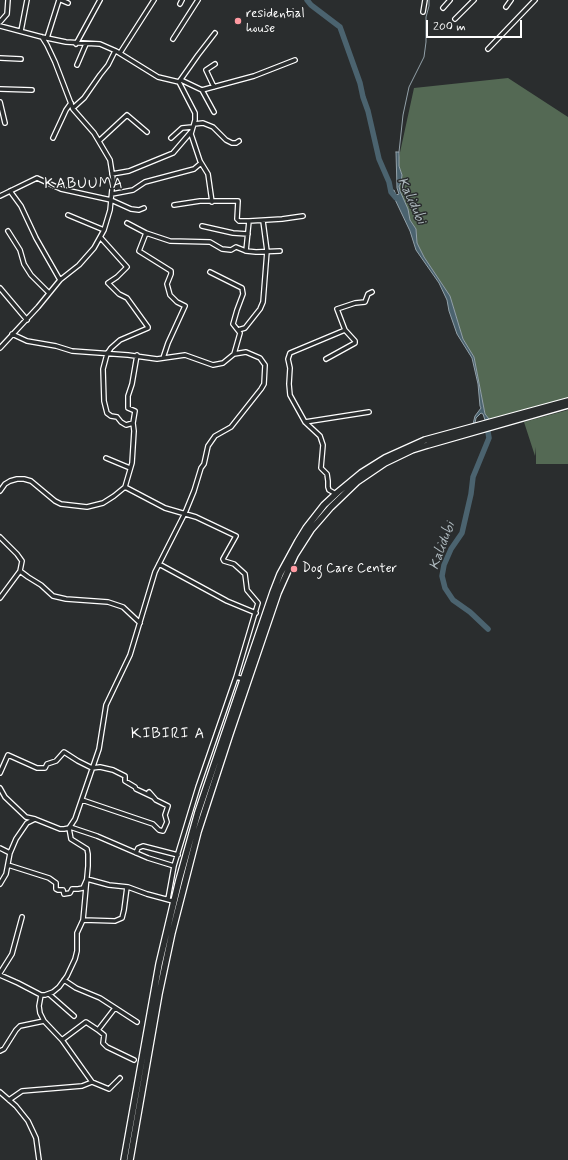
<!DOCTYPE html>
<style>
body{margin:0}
#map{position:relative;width:568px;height:1160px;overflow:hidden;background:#2a2d2e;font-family:Mynerve,sans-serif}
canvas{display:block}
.scale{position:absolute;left:426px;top:20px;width:96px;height:18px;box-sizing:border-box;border:2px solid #fff;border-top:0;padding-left:5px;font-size:12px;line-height:14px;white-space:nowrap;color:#fff;-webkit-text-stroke:3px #2a2d2e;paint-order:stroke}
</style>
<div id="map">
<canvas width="568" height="1160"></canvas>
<div class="scale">200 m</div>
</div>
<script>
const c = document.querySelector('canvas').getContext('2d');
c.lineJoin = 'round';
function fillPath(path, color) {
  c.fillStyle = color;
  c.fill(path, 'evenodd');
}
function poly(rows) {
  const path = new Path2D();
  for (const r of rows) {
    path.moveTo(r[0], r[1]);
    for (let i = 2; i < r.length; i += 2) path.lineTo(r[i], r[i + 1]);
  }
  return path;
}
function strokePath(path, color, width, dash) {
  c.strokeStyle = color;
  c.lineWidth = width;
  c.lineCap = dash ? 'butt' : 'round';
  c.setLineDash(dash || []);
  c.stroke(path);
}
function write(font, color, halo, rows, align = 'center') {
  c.font = font + ' Mynerve,sans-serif';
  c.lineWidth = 3;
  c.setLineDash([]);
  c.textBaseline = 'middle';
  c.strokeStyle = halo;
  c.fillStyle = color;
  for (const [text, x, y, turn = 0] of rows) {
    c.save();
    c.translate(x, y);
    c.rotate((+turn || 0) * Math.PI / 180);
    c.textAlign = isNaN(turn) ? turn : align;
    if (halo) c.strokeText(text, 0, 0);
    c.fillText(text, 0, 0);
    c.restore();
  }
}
fillPath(poly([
 [508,78,568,117,568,398,489,419,485,414,474,357,463,339,450,296,424,257,417,243,416,229,410,220,408,209,400,191,399,186,401,183,402,175,399,166,399,157,414,88],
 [568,410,568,464,536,464,536,447,535,456,524,422]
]), '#546954');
const water = poly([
 [396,152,399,152,399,166,402,175,401,183,399,186,400,191,408,209,410,220,416,229,417,243,424,257,450,296,463,339,474,357,485,414,489,419,485,420,483,414,481,413,476,418,475,423,473,424,475,416,481,408,480,406,478,384,472,358,457,334,449,311,447,300,439,283,416,250,410,231,391,191,394,190,396,195,399,194,397,188,396,152]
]);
fillPath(water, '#4b636f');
strokePath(water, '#93a1a9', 1);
strokePath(poly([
 [399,152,403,115,409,87,424,57,426,42,426,17,429,6,429,0]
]), '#93a1a9', 1);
strokePath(poly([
 [307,0,311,5,340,27,360,83,363,97,368,111,379,159,389,182,391,192,396,198],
 [488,629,470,612,453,600,445,588,442,576,444,565,451,549,462,533,471,494,473,477,489,438,488,432]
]), '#4b636f', 5.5);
const minor = poly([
 [61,0,68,3],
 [180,4,182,0],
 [506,7,511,0],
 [443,8,450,0],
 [423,12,425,0],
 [455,19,474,0],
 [0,22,7,14,8,0],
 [0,26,42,37,66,42,100,44,116,51,158,77,179,82,195,113,195,120,191,134,200,161,208,174,212,202],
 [21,31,27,0],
 [47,38,59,0],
 [173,39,198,0],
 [76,44,100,0],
 [488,49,535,0],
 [120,53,154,0],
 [0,58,21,59],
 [77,65,86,44],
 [181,80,202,90,214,112],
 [179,82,198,55,215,33],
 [214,87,206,70,215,64],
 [0,89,32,90],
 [202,90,254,76,295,60],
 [0,102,5,123],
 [73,108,84,98,100,75,108,65,115,51],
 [194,124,203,123,213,127,226,140,232,143,236,143,239,141],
 [53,138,66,110,71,103],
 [171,138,182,128,192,127],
 [99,141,127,115,147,132],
 [112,174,129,171,173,153,191,132],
 [10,191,21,206,36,238,60,280],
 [112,194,133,190,145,182,194,169,201,163],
 [0,196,37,178,61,189,111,200,131,209,139,210,144,208],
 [174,205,200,201,238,201,237,219,239,221,249,221,246,251],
 [68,215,104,230],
 [249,221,282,219,303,216],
 [127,223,146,233,170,241,210,242,222,249,231,250,236,247,246,251,256,252,280,251],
 [202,226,233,233,248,234],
 [8,231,20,250,24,264,31,275,49,293],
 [146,233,139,251,171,271,171,274,167,284,170,295,177,302,185,306,168,343,163,358],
 [101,238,127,267,117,277,108,283,119,294,127,298,148,327,148,328,120,340,111,348,107,354,103,369,104,401,107,413,111,416,117,417,121,422,126,425,133,423],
 [210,272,242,288,243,294,237,310,233,324,240,333,234,354],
 [0,288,27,320],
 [238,330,245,328,260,309,263,302,267,251,263,221],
 [0,348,38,307,60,280,79,265,94,248,104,230,110,210,113,179,110,160,94,133,73,109,55,62,47,45,42,37],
 [326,359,355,343,355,341,345,330,337,309,355,303,365,302,368,294,372,292],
 [305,422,369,412],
 [106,458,130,468],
 [125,487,165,508,196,517,236,536,223,559,224,561,234,564,245,574,247,590,258,603,236,677,244,679],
 [0,491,5,484,10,481,17,479,24,479,31,481,55,501,61,504,87,507,103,503,114,496,125,487,132,463,134,431,133,423,135,411,128,408,128,396,132,384,137,355],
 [336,494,329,490,328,487,328,481,327,474,321,468,323,445,320,436,305,422,290,395,289,384,290,368,288,359,290,353,345,330],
 [0,537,17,554,22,561,20,571,0,598],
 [159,564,227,601,256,613],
 [20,571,28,577,41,585,53,596,66,599,108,602,123,607,140,623],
 [0,773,8,755,37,768,45,768,47,764,56,761,64,752,78,761,92,768,100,767,113,770,125,776,125,781,135,787,136,789,153,797],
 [0,788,5,797,26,817,35,819],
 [82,800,153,824,159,830,163,831,167,822,165,815,168,806,156,800,149,792],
 [70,827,97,836,148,858,174,866],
 [0,848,10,853],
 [136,853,138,848,143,846,178,855],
 [8,865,49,878,56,883,56,889,58,890,63,890,64,894,70,893,72,889,78,889,83,888,87,879,109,885,128,887,147,894,173,901],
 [0,884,6,874,10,853,16,839,27,823,35,819,60,829,64,829,69,828,75,819,99,749,106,705,130,655,155,572,185,513,194,491,201,468,204,464,208,446,215,436,231,427,261,389,264,384,265,365,260,358,246,352,234,354,223,363,213,365,185,355,157,359,128,355,72,351,56,346,27,341,12,334],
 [168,899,174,866,198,787,236,677],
 [83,920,115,921,122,918,124,910,127,887],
 [0,973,12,954,22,917],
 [0,975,18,983,41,995,45,995,53,992,59,987,67,976,75,959,77,951,77,933,83,920,88,866,88,854,87,849,71,839,69,828],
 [64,980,76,988,100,998,137,1022],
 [49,994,74,1016],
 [41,995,39,1006,40,1013,44,1021,62,1040,92,1082],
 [98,1030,115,1008],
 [62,1040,86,1022,98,1030,104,1035,103,1043,107,1047,134,1060],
 [0,1051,4,1049,16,1030,20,1026,44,1021],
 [0,1092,16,1106,28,1121,36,1138,39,1160],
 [9,1100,22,1091,82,1086,92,1082,109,1089,120,1078]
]);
const highway = poly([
 [124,1160,159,964,179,880,198,812,273,592,280,574,298,541,306,528,324,505,338,492,361,473,385,458,425,440,568,401],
 [130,1160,159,994,172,933,198,832,230,734,278,593,295,555,311,530,331,507,357,482,385,463,412,450,428,445,568,405]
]);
strokePath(minor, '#fff', 6);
strokePath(highway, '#fff', 8);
strokePath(minor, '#2a2d2e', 3.5);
strokePath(highway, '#2a2d2e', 5.5);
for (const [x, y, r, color] of [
 [238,21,4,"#ff9aa2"],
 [294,569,4,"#ff9aa2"]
]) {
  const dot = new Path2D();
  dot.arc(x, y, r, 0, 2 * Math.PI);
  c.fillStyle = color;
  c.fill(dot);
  strokePath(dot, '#2a2d2e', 1.5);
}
write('13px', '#fff', '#2a2d2e', [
 ["residential",246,14],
 ["house",246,29],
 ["Dog Care Center",302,569]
], 'left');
write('italic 14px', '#aeb9be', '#2a2d2e', [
 ["Kalidubi",411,201,65],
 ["Kalidubi",443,546,-70]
]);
c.letterSpacing = '1px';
write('15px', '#fff', '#2a2d2e', [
 ["KABUUMA",84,185],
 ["KIBIRI A",168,735]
]);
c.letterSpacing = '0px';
</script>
